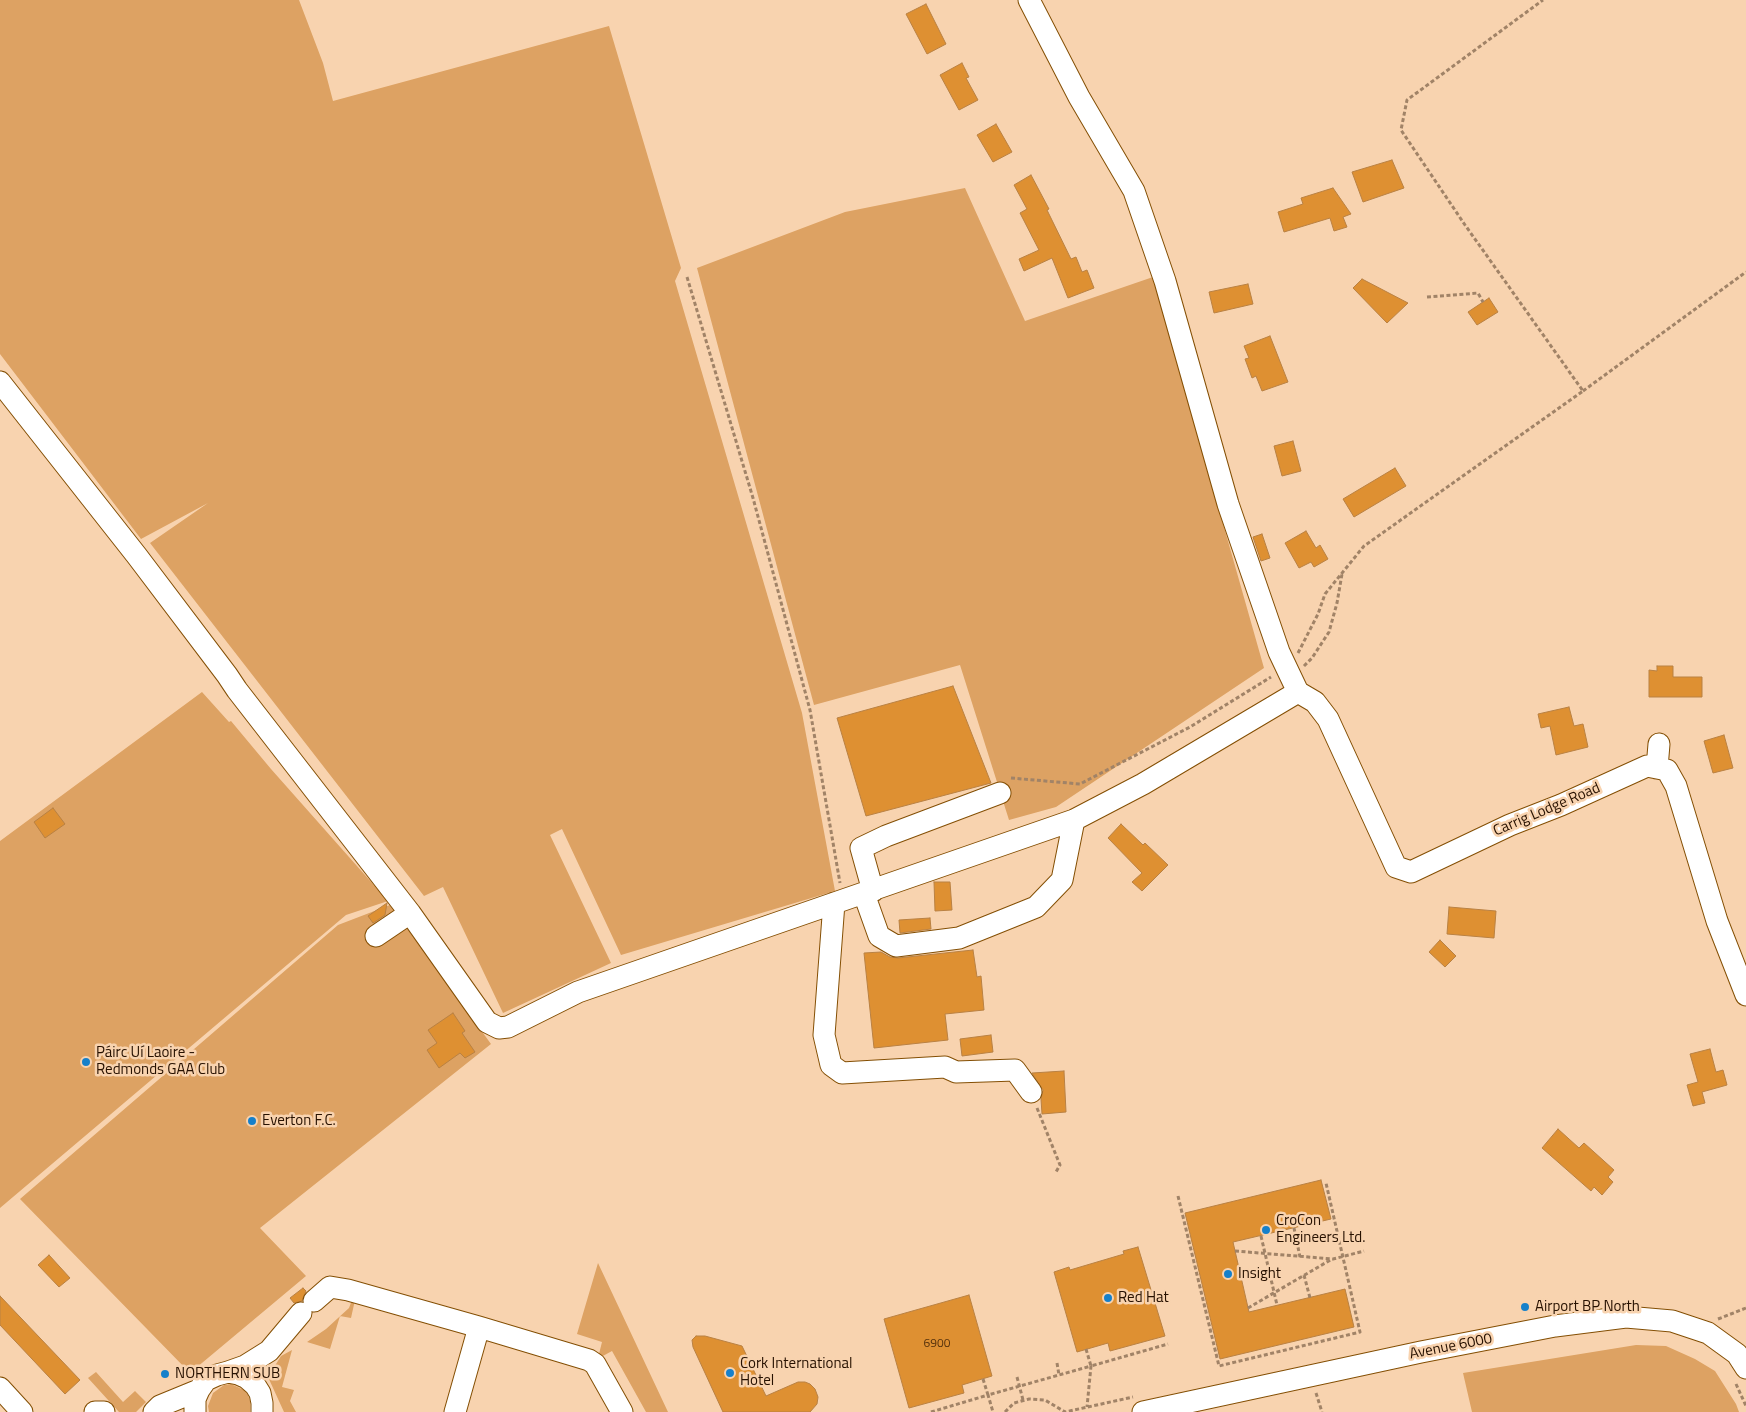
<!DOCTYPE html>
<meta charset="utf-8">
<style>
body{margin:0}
canvas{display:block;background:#f8d3af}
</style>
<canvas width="1746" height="1412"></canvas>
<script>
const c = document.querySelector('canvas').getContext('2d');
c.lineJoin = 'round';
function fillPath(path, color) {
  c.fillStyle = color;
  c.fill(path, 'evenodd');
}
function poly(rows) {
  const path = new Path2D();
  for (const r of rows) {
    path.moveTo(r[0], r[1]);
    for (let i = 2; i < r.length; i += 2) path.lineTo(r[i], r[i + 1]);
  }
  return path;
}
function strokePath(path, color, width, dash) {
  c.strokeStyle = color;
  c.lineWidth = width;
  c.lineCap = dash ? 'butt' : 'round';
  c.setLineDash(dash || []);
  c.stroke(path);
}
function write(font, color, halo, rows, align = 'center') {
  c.font = font + ' "Titillium Web",sans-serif';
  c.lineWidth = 5;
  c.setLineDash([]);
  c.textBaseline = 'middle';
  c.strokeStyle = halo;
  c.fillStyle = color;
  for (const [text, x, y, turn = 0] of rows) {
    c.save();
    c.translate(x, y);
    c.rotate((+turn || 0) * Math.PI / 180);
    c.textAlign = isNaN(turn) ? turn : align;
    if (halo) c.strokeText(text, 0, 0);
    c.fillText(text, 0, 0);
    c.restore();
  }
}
fillPath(poly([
 [0,0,299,0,323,63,333,101,609,26,681,268,675,281,802,713,835,891,621,955,562,829,550,835,611,963,503,1013,443,887,424,896,150,543,208,503,141,539,0,354],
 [965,188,1025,321,1153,277,1264,668,1056,807,1009,820,960,665,814,705,697,268,845,212],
 [202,692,229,722,231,721,271,769,388,901,346,915,0,1208,0,841],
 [390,905,491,1044,260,1228,306,1276,190,1373,20,1199,338,925],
 [598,1263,668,1412,646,1412,612,1351,601,1357,599,1354,602,1342,577,1334],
 [352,1300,355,1300,351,1318,340,1316,330,1349,307,1342,326,1329,349,1308],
 [1636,1345,1666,1346,1695,1359,1715,1371,1736,1404,1739,1412,1472,1412,1463,1373],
 [292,1350,282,1387,294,1390,290,1401,296,1412,284,1412,268,1377,281,1356],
 [96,1372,123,1402,135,1391,146,1402,136,1412,119,1412,88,1378],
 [231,1384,244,1390,248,1395,250,1401,250,1412,209,1412,208,1406,213,1393,224,1385]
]), '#dda263');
const building = poly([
 [926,4,946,44,927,54,906,14,926,4],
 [962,63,969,77,966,78,978,100,959,110,940,75,962,63],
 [996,124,1012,152,993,162,977,135,996,124],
 [1392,160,1404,188,1363,202,1352,172,1392,160],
 [1031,175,1049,209,1047,210,1071,259,1076,257,1082,272,1087,270,1094,288,1068,298,1052,258,1024,271,1019,259,1039,250,1020,213,1027,209,1014,185,1031,175],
 [1333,188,1351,214,1343,217,1347,227,1334,231,1330,218,1284,232,1278,212,1303,204,1301,198,1333,188],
 [1362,279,1408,303,1387,323,1353,288,1362,279],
 [1248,284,1253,304,1214,313,1209,292,1248,284],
 [1489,298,1498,312,1477,325,1468,312,1489,298],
 [1270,336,1288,382,1262,391,1256,376,1252,378,1245,359,1249,358,1244,346,1270,336],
 [1293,441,1301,471,1282,476,1274,446,1293,441],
 [1395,468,1406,486,1354,517,1343,499,1395,468],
 [1306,531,1316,548,1320,545,1328,559,1314,567,1311,562,1299,568,1285,543,1306,531],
 [1262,534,1270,558,1261,561,1253,537,1262,534],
 [1657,666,1673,666,1673,677,1702,677,1702,697,1649,697,1649,670,1657,671,1657,666],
 [953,686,991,783,866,816,837,718,953,686],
 [1569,707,1574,726,1583,724,1588,747,1556,755,1550,726,1541,728,1538,714,1569,707],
 [1724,735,1733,768,1713,773,1704,741,1724,735],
 [53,808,65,824,45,838,34,822,53,808],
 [1121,824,1143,845,1145,843,1168,865,1142,891,1132,882,1142,873,1108,838,1121,824],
 [934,882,950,882,952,910,935,911,934,882],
 [387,903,385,915,373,923,368,916,387,903],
 [1449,907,1496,911,1494,938,1447,934,1449,907],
 [930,918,931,929,900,933,899,920,930,918],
 [1440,940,1456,956,1445,967,1429,952,1440,940],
 [973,950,977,977,981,976,984,1010,945,1014,948,1040,874,1048,864,953,881,952,890,957,898,958,973,950],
 [453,1013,465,1031,462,1033,475,1052,465,1058,460,1053,439,1068,427,1050,437,1043,428,1030,453,1013],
 [991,1035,993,1052,962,1056,960,1039,991,1035],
 [1710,1049,1716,1072,1723,1070,1727,1085,1702,1092,1705,1103,1693,1106,1687,1085,1698,1082,1690,1054,1710,1049],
 [1064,1071,1066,1112,1042,1114,1041,1099,1043,1090,1032,1073,1064,1071],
 [1558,1129,1579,1148,1584,1143,1614,1170,1608,1177,1613,1182,1602,1195,1594,1187,1591,1191,1542,1148,1558,1129],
 [1321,1180,1331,1219,1233,1242,1249,1312,1345,1289,1354,1327,1220,1359,1185,1213,1321,1180],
 [1138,1247,1165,1336,1110,1351,1108,1343,1077,1352,1054,1272,1069,1267,1070,1270,1124,1254,1123,1251,1138,1247],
 [49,1255,70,1278,59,1287,38,1265,49,1255],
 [303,1288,306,1291,302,1301,294,1303,290,1298,303,1288],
 [969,1295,992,1376,962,1385,964,1393,909,1408,884,1319,969,1295],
 [0,1296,80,1380,65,1394,0,1325,0,1296],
 [696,1336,705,1336,742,1346,766,1396,798,1382,805,1382,810,1384,815,1389,818,1397,817,1404,810,1412,723,1412,693,1347,692,1340,696,1336]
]);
fillPath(building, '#de9032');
strokePath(building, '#b98143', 1);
const minor = poly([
 [1029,0,1079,97,1134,191,1165,281,1228,504,1279,652,1298,692],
 [0,382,137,556,227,675,237,690,410,913,487,1022,499,1028,508,1027,578,992,1074,820,1143,784,1298,692],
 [1298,692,1315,702,1328,719,1396,867,1411,872,1510,825,1561,805,1647,766,1667,770,1676,786,1717,921,1746,995],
 [1657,768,1659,744],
 [873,891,861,848,886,836,1000,793],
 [864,894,879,936,896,946,959,938,1036,907,1062,880,1074,820],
 [834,903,824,1035,831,1065,842,1073,945,1067,956,1072,1015,1070,1031,1092],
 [376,936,410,913],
 [314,1301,330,1287,348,1290,479,1327,589,1360,595,1364,622,1412],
 [228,1372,245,1366,269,1351,301,1313],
 [0,1388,22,1412],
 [95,1412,104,1412],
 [154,1412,160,1406,199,1390],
 [195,1412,195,1399,199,1390,206,1380,217,1375,228,1372,238,1374,247,1378,255,1385,260,1393,262,1403,262,1412],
 [455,1412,479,1327],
 [1143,1412,1421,1352,1555,1326,1626,1317,1672,1321,1708,1333,1737,1354,1746,1368]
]);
strokePath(minor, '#844f04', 23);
strokePath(poly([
 [687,277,753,498,810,710,840,883],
 [1427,297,1478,293,1483,302],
 [1583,391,1746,272],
 [1298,653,1318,614,1325,594,1364,546,1583,391,1465,225,1401,130,1407,100,1543,0],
 [1304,666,1312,658,1329,632,1337,603,1342,574],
 [1011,778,1080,784,1190,727,1271,677],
 [1037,1108,1060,1165,1056,1172],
 [1178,1196,1219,1366,1360,1332,1326,1183],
 [1294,1228,1300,1257],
 [1261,1236,1277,1305],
 [1235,1251,1333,1259,1364,1251],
 [1304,1275,1310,1298],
 [1248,1308,1332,1259],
 [1718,1319,1746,1308],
 [1086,1349,1091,1366,1168,1344],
 [1057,1363,1059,1375],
 [1017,1377,1023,1400],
 [983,1379,988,1395,1091,1366,1087,1407],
 [1736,1384,1746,1406],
 [1316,1393,1322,1412],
 [931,1412,988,1395,993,1412],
 [1005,1412,1014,1403,1029,1399,1045,1400,1065,1412,1133,1397]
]), '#a18367', 3, [4, 2.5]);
strokePath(minor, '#fff', 21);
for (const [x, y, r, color] of [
 [86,1062,5,"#1680ca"],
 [252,1121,5,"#1680ca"],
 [1266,1230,5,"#1680ca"],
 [1228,1274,5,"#1680ca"],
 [1108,1298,5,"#1680ca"],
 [1525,1307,5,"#1680ca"],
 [730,1373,5,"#1680ca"],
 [165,1374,5,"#1680ca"]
]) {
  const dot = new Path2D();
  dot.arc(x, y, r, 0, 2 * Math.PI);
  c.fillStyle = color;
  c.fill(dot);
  strokePath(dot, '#f8d3af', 2);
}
write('12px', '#55310c', null, [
 ["6900",937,1344]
]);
write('15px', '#271100', '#f8d3af', [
 ["Carrig Lodge Road",1547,810,-23],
 ["Avenue 6000",1451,1347,-11]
]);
write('15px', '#271100', '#f8d3af', [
 ["Páirc Uí Laoire -",96,1053],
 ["Redmonds GAA Club",96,1070],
 ["Everton F.C.",262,1121],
 ["CroCon",1276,1221],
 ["Engineers Ltd.",1276,1238],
 ["Insight",1238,1274],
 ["Red Hat",1118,1298],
 ["Airport BP North",1535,1307],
 ["Cork International",740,1364],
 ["Hotel",740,1381],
 ["NORTHERN SUB",175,1374]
], 'left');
</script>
